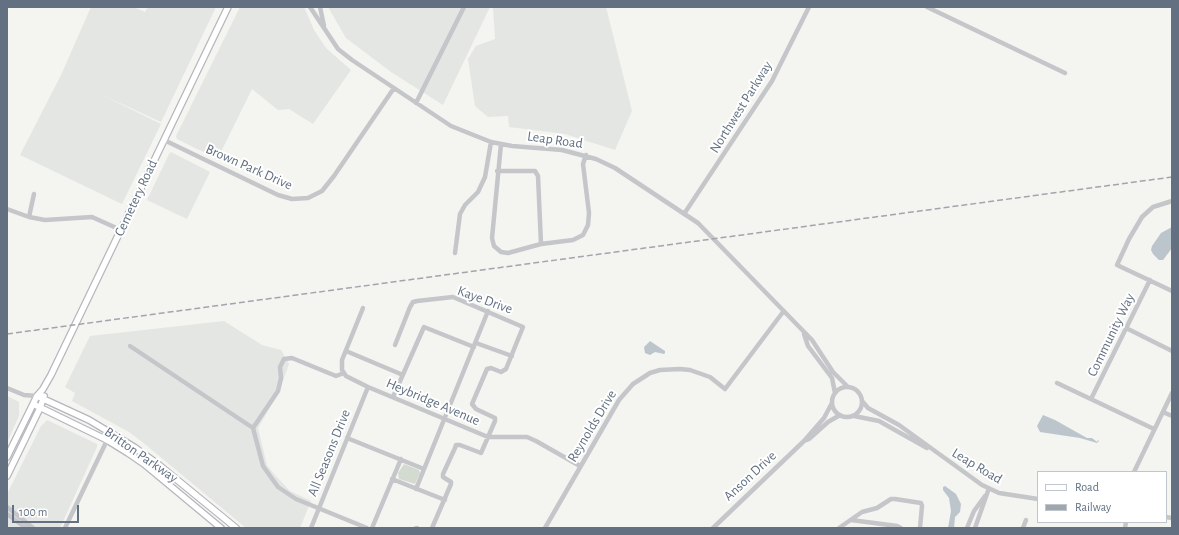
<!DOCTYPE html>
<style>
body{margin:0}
#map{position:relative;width:1179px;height:535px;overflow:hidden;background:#f4f4f0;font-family:"Alegreya Sans",sans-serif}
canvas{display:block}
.frame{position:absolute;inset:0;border:8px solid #627082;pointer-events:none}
.legend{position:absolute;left:1037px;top:471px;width:130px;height:52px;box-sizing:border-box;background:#fff;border:1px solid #c0c6cd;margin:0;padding:5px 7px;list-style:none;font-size:12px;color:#627082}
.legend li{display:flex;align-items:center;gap:8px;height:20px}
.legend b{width:20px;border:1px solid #c0c6cd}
.scale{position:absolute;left:12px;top:505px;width:67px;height:18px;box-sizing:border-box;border:2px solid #627082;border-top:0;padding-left:5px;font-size:12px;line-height:14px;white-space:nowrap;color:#627082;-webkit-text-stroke:3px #fff;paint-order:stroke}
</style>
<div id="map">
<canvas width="1179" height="535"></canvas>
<div class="frame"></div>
<ul class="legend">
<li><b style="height:5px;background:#fff"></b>Road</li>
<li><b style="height:5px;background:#a1a6ad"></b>Railway</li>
</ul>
<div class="scale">100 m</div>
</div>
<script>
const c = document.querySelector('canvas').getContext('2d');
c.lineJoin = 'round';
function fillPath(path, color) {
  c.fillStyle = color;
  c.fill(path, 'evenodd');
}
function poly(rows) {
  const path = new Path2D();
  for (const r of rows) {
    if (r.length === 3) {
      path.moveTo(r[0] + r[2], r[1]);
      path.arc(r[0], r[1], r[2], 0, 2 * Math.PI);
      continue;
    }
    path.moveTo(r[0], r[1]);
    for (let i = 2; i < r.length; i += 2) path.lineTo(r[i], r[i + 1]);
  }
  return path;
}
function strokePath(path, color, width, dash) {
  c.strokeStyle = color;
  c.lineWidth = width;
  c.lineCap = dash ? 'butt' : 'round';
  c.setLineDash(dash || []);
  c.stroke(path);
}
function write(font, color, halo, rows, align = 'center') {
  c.font = font + ' "Alegreya Sans",sans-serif';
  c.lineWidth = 4;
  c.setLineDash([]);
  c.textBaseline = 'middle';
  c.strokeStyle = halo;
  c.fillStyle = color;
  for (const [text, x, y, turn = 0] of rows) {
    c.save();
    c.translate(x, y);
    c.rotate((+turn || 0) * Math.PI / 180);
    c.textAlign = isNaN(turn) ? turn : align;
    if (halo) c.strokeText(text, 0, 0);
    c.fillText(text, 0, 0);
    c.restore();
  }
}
fillPath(poly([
 [91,7,133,7,145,12,148,7,216,7,161,122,100,94,161,124,122,204,20,155,61,75],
 [240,7,304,7,314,30,326,48,351,70,313,124,289,109,278,110,252,89,218,158,197,149,177,139,176,136],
 [328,7,490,7,443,105,391,72,346,38],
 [493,7,606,7,632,111,615,150,565,134,509,127,508,116,488,117,475,106,468,59,476,46,495,39],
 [171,152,210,172,187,219,147,200,169,154],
 [224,321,262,345,281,350,289,364,279,392,258,428,267,465,274,474,290,491,311,501,300,528,246,528,146,445,129,432,72,401,75,393,65,387,90,336],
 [7,396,19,402,19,416,7,442],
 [47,420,97,444,97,447,60,528,7,528,7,494,41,426]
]), '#e4e6e3');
fillPath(poly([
 [404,464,419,470,420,473,415,484,399,479,398,473]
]), '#d3dbd1');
fillPath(poly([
 [1172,227,1172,248,1163,260,1159,260,1153,254,1151,250,1152,246,1161,233],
 [650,341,665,351,665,353,664,354,655,352,650,355,645,353,644,347],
 [1043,415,1055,420,1087,438,1092,438,1097,442,1098,440,1099,441,1097,443,1080,438,1040,432,1037,426],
 [945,486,956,494,961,504,960,512,955,517,954,528,948,528,951,511,949,498,943,490,943,487]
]), '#bcc5cc');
const major = poly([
 [37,396,89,420,134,447,159,465,236,528],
 [33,404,107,440,128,453,144,464,221,528],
 [7,457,37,396,43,389,51,375,228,7],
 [7,476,40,408,44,396]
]);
strokePath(major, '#b4b7bc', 8);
strokePath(poly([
 [310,7,338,49,352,60,451,126,491,142,512,146,562,150,596,159,615,168,698,223,812,340,833,372,848,387],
 [320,7,324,26],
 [927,7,1065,73],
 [416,103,464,7],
 [164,140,278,195,292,199,308,198,322,191,334,176,394,88],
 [501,144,492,238,494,246,501,252,508,253,541,244,573,240,583,235,588,225,589,213,583,164,586,155],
 [497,171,535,171,538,176,541,244],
 [1172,201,1153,207,1142,217,1129,239,1117,265,1172,291],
 [7,209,29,217,45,220,92,217,121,230],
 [684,214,772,81,809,7],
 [29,217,34,194],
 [455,253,460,214,465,205,478,192,485,177,491,142],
 [363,308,342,360,342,370,346,376,368,387,488,437,527,437,536,441,580,466],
 [1126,328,1172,351],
 [804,334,808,346,832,378,835,393],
 [476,343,512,356],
 [395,345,410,307,413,302,417,301,453,297,523,327,506,369,501,372,491,368,487,369,472,404,476,409,495,418,495,421,481,453,460,445,456,445,455,448,443,474,443,477,451,482,451,484,432,528],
 [130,346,253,428,263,466,278,487,296,499,367,528],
 [346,351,403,375],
 [1057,383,1154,429],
 [847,402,15],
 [7,388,24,395,37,396],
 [393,397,424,327,474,347],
 [1091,399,1150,280],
 [862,401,868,408,899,425,982,485,999,493,1038,499],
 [1163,412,1172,416],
 [854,416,879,421,927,448],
 [253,428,278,391,281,378,280,367,284,359,292,358,336,376,344,373],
 [347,438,424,469],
 [804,441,809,439,828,422,840,415],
 [1134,472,1172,393],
 [392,479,445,500],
 [416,489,488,311],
 [7,507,33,528],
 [7,514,26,528],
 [1166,517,1172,518],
 [851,520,897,526,901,528],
 [65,528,111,432],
 [311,528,368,387],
 [372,528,401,459],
 [416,528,417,528],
 [545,528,619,400,633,384,650,373,660,370,680,369,690,370,710,377,725,389,783,312],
 [713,528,804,441,824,418,832,403],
 [839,528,862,512,877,508,891,499,895,499,921,503,922,506,920,528],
 [967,528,974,511,985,496],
 [975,528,989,488],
 [1023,528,1026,520],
 [1125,528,1126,522]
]), '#c4c6ca', 4.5);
strokePath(major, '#fff', 5.5);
strokePath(poly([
 [7,334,1172,177]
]), '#a1a6ad', 1.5, [6, 3]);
write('14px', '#627082', '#fff', [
 ["Northwest Parkway",741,107,-58],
 ["Leap Road",555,140,8],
 ["Brown Park Drive",249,167,24],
 ["Cemetery Road",136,198,-65],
 ["Kaye Drive",485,300,20],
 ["Community Way",1111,335,-64],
 ["Heybridge Avenue",433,402,23],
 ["Reynolds Drive",592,426,-59],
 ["All Seasons Drive",329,453,-68],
 ["Britton Parkway",141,455,35],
 ["Leap Road",977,466,31],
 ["Anson Drive",750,476,-43]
]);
</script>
